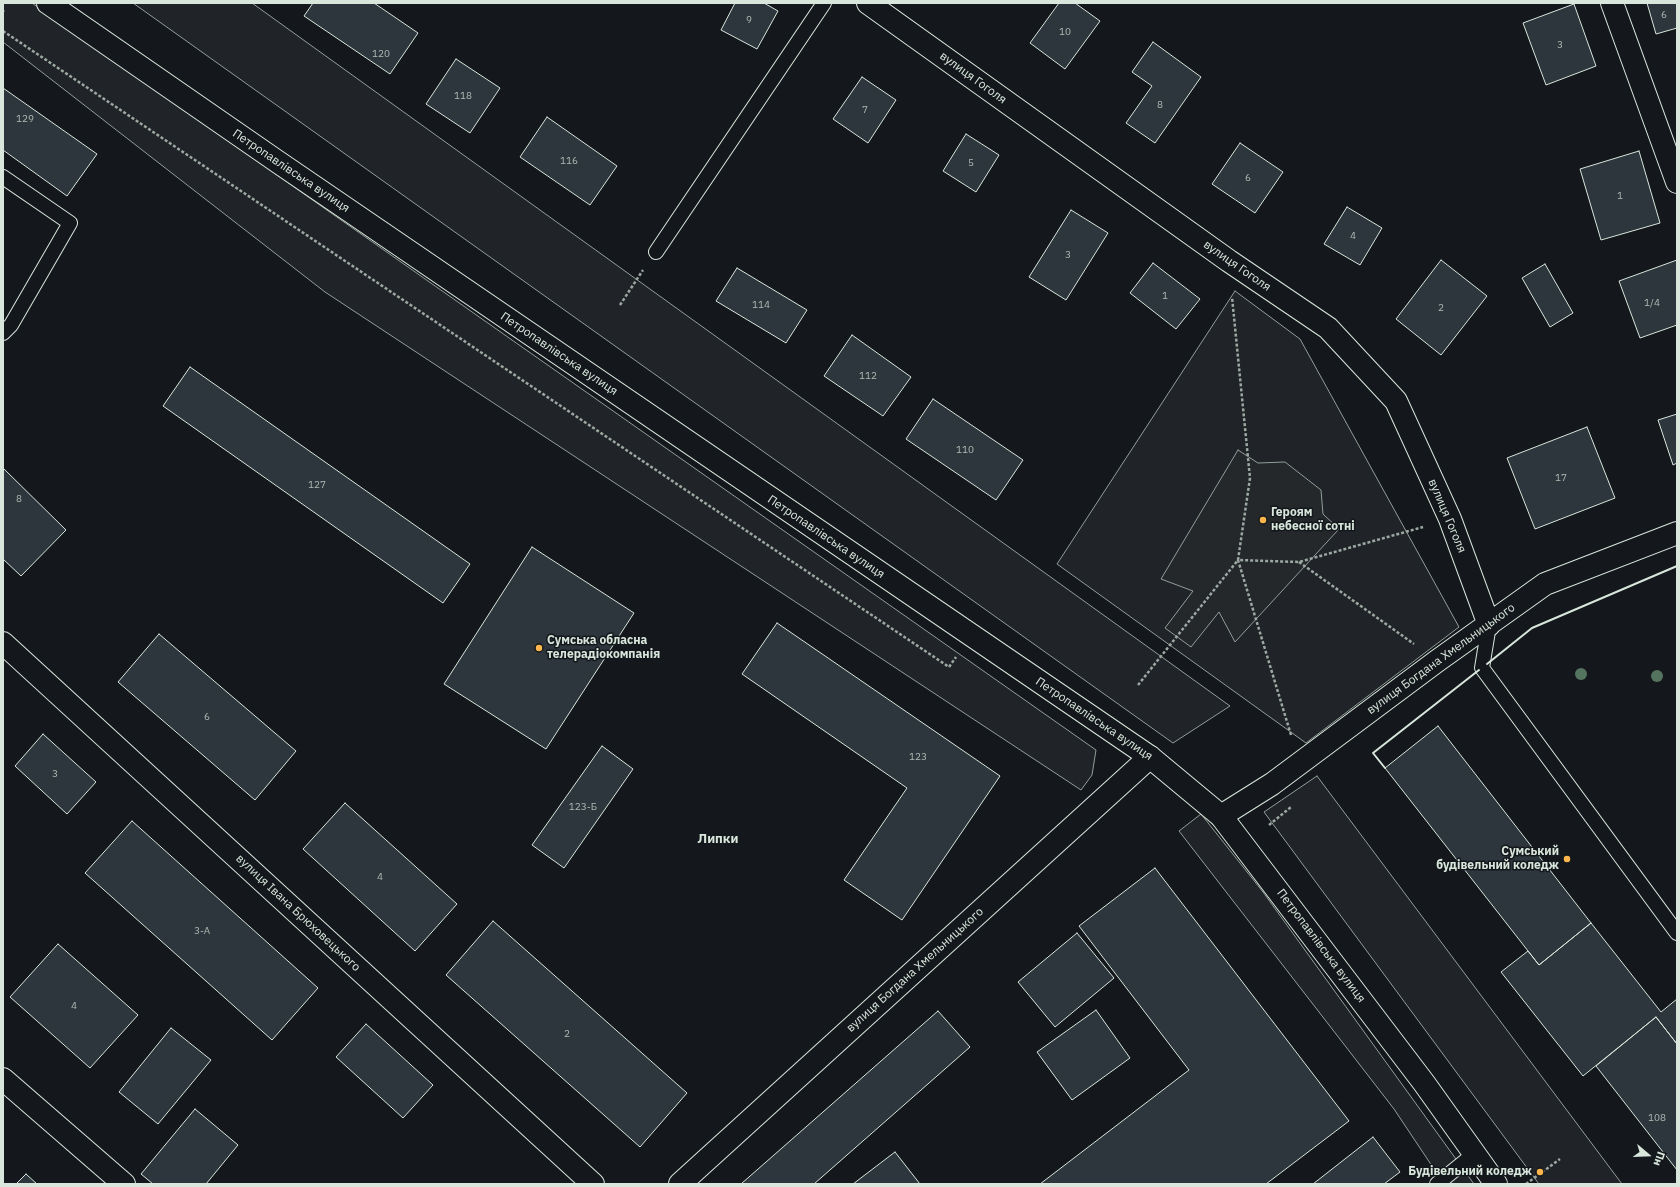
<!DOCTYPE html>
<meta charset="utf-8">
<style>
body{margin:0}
#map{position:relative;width:1680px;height:1187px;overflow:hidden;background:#14181c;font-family:"IBM Plex Sans",sans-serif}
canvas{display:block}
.frame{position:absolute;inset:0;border:4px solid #d8e6dc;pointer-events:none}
.north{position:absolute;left:1628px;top:1135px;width:40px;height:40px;-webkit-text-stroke:3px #14181c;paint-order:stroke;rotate:109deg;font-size:11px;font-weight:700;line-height:16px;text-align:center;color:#d8e6dc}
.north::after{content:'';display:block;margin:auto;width:14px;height:18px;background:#d8e6dc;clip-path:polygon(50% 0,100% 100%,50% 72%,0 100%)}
</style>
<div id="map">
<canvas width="1680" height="1187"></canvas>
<div class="frame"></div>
<div class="north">Пн</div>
</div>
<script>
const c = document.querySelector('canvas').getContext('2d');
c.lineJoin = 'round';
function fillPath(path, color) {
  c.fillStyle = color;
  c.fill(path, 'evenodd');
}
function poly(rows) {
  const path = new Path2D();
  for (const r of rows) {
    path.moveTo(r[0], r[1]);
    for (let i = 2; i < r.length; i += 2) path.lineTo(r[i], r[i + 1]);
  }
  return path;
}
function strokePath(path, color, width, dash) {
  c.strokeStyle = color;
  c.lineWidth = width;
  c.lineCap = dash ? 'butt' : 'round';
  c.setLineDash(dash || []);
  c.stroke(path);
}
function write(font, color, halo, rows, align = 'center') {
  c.font = font + ' "IBM Plex Sans",sans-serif';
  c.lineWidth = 3;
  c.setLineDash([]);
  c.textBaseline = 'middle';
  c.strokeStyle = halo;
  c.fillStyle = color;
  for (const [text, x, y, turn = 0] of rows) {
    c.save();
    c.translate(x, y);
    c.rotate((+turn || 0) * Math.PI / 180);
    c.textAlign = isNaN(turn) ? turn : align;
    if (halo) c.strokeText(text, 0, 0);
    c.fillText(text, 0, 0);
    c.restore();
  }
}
const green = poly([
 [3,3,32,3,1096,750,1092,775,1081,790,325,292,3,42,3,3],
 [133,3,252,3,1230,706,1173,743,133,3],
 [1235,291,1300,339,1459,627,1306,743,1057,564,1235,291],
 [1317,776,1622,1184,1539,1184,1264,812,1317,776],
 [1201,814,1263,892,1474,1184,1444,1184,1394,1109,1179,831,1201,814]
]);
fillPath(green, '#202428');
strokePath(green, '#939e99', 1);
const parking = poly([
 [1238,450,1258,463,1285,462,1321,490,1323,514,1339,529,1235,642,1219,612,1191,647,1165,628,1193,591,1161,579,1238,450]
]);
fillPath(parking, '#24282b');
strokePath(parking, '#939e99', 1);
const building = poly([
 [313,3,374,3,418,33,390,74,304,16,313,3],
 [735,3,764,3,778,11,757,49,721,30,735,3],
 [1059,3,1075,3,1100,21,1065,69,1030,43,1059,3],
 [1647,3,1677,3,1677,28,1656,34,1647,3],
 [1574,4,1596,66,1546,85,1523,23,1574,4],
 [1153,42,1201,77,1155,143,1126,123,1152,86,1132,72,1153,42],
 [456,59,500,88,470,133,426,104,456,59],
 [862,77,896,100,868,143,833,119,862,77],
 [3,88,97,154,67,196,3,150,3,88],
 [547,117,617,166,590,205,520,157,547,117],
 [966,134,999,155,976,192,943,171,966,134],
 [1240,143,1283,172,1255,213,1212,184,1240,143],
 [1639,151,1660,223,1601,240,1580,169,1639,151],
 [1347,207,1382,228,1360,265,1324,244,1347,207],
 [1071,210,1108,233,1066,300,1029,277,1071,210],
 [1441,260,1487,296,1441,355,1396,319,1441,260],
 [1677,260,1677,325,1640,338,1619,281,1677,260],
 [1153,263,1200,299,1176,329,1130,293,1153,263],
 [1545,264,1573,313,1550,327,1522,278,1545,264],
 [737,268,807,310,786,343,716,301,737,268],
 [852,335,911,377,883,416,824,376,852,335],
 [190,367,470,564,443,603,163,406,190,367],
 [933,399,1023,460,996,500,906,439,933,399],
 [1677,414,1677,463,1673,465,1658,420,1677,414],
 [1587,427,1615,498,1535,529,1507,458,1587,427],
 [3,468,66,530,21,576,3,559,3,468],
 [532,547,634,613,546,749,444,684,532,547],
 [777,623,1000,776,902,920,844,880,907,788,742,674,777,623],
 [159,634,296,751,255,800,118,682,159,634],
 [1438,726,1591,923,1539,965,1385,768,1438,726],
 [43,734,96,782,67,814,15,766,43,734],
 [602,746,633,769,564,868,532,845,602,746],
 [345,803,457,904,415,951,303,849,345,803],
 [132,821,318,988,272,1040,85,873,132,821],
 [1155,868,1349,1121,1266,1184,1040,1184,1189,1070,1079,926,1155,868],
 [493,921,687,1093,640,1147,446,975,493,921],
 [1591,923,1661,1012,1677,999,1677,1044,1656,1017,1583,1076,1501,972,1528,951,1539,965,1591,923],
 [1077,933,1114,978,1055,1027,1018,982,1077,933],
 [58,944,138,1015,90,1068,10,997,58,944],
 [1096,1010,1130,1058,1072,1100,1037,1052,1096,1010],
 [938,1011,970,1047,814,1184,741,1184,938,1011],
 [1656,1017,1677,1044,1677,1170,1596,1066,1656,1017],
 [366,1024,433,1085,403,1118,336,1057,366,1024],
 [171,1028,211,1060,158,1124,119,1092,171,1028],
 [195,1109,238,1145,206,1184,153,1184,141,1174,195,1109],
 [1373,1137,1400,1172,1384,1184,1313,1184,1373,1137],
 [895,1152,920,1184,853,1184,895,1152],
 [26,1174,37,1184,16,1184,26,1174]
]);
fillPath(building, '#2c363c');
strokePath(building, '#d8e6dc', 1);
const lane = poly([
 [3,177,70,223,11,325,3,333],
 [656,252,824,3],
 [1489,625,1482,668,1677,933],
 [1437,1184,1474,1154]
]);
const street = poly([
 [868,3,1229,261,1328,328,1396,401,1450,519,1489,625],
 [1612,3,1677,182],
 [3,643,593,1184],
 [1221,816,1272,784,1437,661,1545,584,1677,533],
 [3,1079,124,1184],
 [680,1184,1150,757]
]);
const secondary = poly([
 [48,3,278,162,1150,757,1221,816,1424,1083,1496,1184]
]);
strokePath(lane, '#d8e6dc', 16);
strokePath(street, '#d8e6dc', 24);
strokePath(secondary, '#d8e6dc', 24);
strokePath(poly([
 [3,11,4,10],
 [3,31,949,667,956,657],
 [620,305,643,270],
 [1299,562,1414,644],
 [1138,685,1238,560,1250,478,1232,297],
 [1291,735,1238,560,1299,562,1423,527],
 [1269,825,1291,807],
 [1526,1184,1560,1159]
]), '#9da8a2', 2.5, [3, 2]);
strokePath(lane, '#14181c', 14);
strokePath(street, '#14181c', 22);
strokePath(secondary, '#14181c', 22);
strokePath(poly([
 [1487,664,1532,628,1677,566],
 [1385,768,1373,753,1479,670]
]), '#d8e6dc', 2);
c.fillStyle = '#55745f';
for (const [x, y] of [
 [1581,674],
 [1657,676]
]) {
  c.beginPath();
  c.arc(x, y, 6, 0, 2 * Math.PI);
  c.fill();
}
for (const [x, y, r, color] of [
 [1263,520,4,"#ffb74d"],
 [539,648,4,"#ffb74d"],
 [1567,859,4,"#ffb74d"],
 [1540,1172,4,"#ffb74d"]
]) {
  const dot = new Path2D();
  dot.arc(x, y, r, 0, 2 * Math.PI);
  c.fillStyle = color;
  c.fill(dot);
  strokePath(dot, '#14181c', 1.5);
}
write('10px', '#adbab4', null, [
 ["6",1664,15],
 ["9",749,20],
 ["10",1065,32],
 ["3",1560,45],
 ["120",381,54],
 ["118",463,96],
 ["8",1160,105],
 ["7",865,110],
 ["129",25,119],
 ["116",569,161],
 ["5",971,163],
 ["6",1248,178],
 ["1",1620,196],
 ["4",1353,236],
 ["3",1068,255],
 ["1",1165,296],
 ["1/4",1652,303],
 ["114",761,305],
 ["2",1441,308],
 ["112",868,376],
 ["110",965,450],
 ["17",1561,478],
 ["127",317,485],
 ["8",19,499],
 ["6",207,717],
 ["123",918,757],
 ["3",55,774],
 ["123-Б",583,807],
 ["4",380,877],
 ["3-А",202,931],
 ["4",74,1006],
 ["2",567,1034],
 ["108",1657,1118]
]);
write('12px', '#d8e6dc', '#14181c', [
 ["вулиця Гоголя",973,78,36],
 ["Петропавлівська вулиця",291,171,34],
 ["вулиця Гоголя",1237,266,35],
 ["Петропавлівська вулиця",559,354,34],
 ["вулиця Гоголя",1447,516,67],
 ["Петропавлівська вулиця",826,537,34],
 ["вулиця Богдана Хмельницького",1441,659,-36],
 ["Петропавлівська вулиця",1094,719,34],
 ["вулиця Івана Брюховецького",298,913,43],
 ["Петропавлівська вулиця",1321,946,53],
 ["вулиця Богдана Хмельницького",915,970,-42]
]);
write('bold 12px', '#d8e6dc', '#14181c', [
 ["Героям",1271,513],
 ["небесної сотні",1271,527],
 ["Сумська обласна",547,641],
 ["телерадіокомпанія",547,655],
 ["Сумський",1559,852,"right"],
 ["будівельний коледж",1559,866,"right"],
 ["Будівельний коледж",1532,1172,"right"]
], 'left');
write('bold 13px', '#d8e6dc', '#14181c', [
 ["Липки",718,839]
]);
</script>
